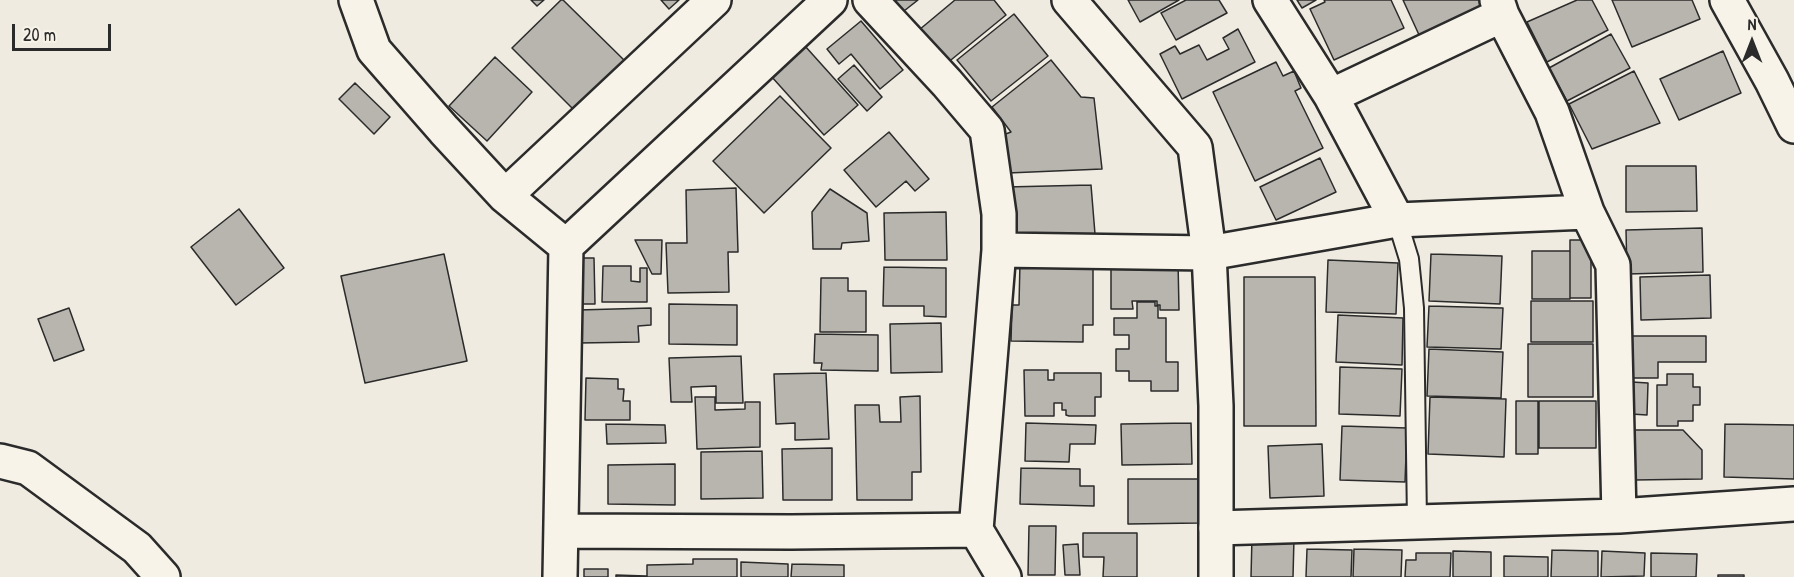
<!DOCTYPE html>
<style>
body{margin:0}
#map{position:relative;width:1794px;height:577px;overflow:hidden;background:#efebe0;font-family:"Patrick Hand",sans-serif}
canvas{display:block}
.north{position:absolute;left:1722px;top:12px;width:60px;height:60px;-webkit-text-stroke:4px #f7f3e8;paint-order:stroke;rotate:0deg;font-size:16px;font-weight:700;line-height:24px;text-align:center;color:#2b2b2b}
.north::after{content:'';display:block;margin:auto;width:21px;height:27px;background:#2b2b2b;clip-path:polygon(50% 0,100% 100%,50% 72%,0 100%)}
.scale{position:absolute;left:12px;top:24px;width:99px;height:27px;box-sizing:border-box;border:3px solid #2b2b2b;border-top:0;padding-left:8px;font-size:18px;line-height:21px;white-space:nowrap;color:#2b2b2b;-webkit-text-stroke:4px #f7f3e8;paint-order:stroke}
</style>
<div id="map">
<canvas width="1794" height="577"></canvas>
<div class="north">N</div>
<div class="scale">20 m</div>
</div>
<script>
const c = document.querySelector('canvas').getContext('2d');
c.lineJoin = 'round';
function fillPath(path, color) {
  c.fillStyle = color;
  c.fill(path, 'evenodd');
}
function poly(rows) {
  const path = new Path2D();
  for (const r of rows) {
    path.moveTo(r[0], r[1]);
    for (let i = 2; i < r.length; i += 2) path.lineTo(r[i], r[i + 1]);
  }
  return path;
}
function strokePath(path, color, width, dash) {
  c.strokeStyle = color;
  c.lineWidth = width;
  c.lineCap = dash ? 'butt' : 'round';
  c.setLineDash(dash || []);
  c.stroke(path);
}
const building = poly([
 [531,0,544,0,537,6,531,0],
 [561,0,563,0,625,61,575,111,512,48,561,0],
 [661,0,679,0,669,9,661,0],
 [895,0,918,0,904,11,895,0],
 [955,0,994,0,1006,15,946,64,919,30,955,0],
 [1128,0,1179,0,1140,22,1128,0],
 [1186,0,1219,0,1227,13,1176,40,1161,13,1186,0],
 [1297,0,1316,0,1302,8,1297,0],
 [1324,0,1391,0,1404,28,1334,60,1310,9,1325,2,1324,0],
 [1403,0,1484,0,1486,5,1420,37,1403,0],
 [1577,0,1592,0,1608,30,1547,62,1527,22,1577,0],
 [1612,0,1692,0,1700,19,1632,47,1612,0],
 [1014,14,1048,56,991,101,957,60,1014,14],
 [861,21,903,70,880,89,851,54,839,64,827,49,861,21],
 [1238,29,1255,62,1182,99,1160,54,1175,46,1180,54,1199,45,1207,60,1229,49,1223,38,1238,29],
 [1611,34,1630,68,1567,101,1549,68,1611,34],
 [805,46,858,105,824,135,771,76,805,46],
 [1723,51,1741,93,1679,120,1660,79,1723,51],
 [495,57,532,92,487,141,449,106,495,57],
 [1051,60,1081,97,1094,98,1102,169,1008,173,1003,135,1011,132,992,107,1051,60],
 [1276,62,1283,76,1294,71,1301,88,1295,91,1323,148,1255,181,1213,92,1276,62],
 [854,65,882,97,867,111,838,79,854,65],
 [1634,71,1660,123,1592,149,1569,104,1634,71],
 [355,83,390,117,374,134,339,99,355,83],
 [780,96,831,148,764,213,713,161,780,96],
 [889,132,929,179,915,191,906,181,876,207,844,170,889,132],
 [1320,158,1336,192,1276,220,1260,187,1320,158],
 [1626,166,1696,166,1697,211,1626,212,1626,166],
 [1091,185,1095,234,1008,234,1006,187,1091,185],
 [736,188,738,252,728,252,729,292,668,293,666,243,687,243,686,190,736,188],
 [830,189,867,213,869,241,842,243,841,249,813,249,812,212,830,189],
 [239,209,284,268,236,305,191,247,239,209],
 [946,212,947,260,885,260,884,213,946,212],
 [1702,228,1703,272,1627,274,1626,230,1702,228],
 [635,240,662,240,661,274,652,274,635,240],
 [1570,240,1591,240,1591,298,1570,298,1570,240],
 [1532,251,1570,251,1570,299,1532,299,1532,251],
 [444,254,467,361,365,383,341,276,444,254],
 [1431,254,1502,256,1500,304,1429,301,1431,254],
 [582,258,594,258,595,304,579,304,579,284,583,284,582,258],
 [1111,259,1178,261,1179,310,1160,310,1160,305,1157,305,1157,301,1132,301,1133,309,1111,309,1111,259],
 [1328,260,1398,263,1396,314,1326,312,1328,260],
 [1020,262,1093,267,1093,325,1083,325,1083,342,1011,341,1012,305,1019,305,1020,262],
 [603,266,631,266,631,281,640,282,640,268,647,268,647,302,602,302,603,266],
 [884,267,946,268,946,317,924,316,924,306,883,306,884,267],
 [1710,275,1711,318,1641,320,1640,277,1710,275],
 [1244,277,1315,277,1316,426,1244,426,1244,277],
 [821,278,848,278,848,291,866,291,866,332,820,332,821,278],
 [1531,301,1593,301,1593,342,1531,342,1531,301],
 [1137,302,1155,302,1155,306,1158,306,1158,318,1166,318,1166,362,1178,362,1178,391,1151,391,1151,381,1129,381,1129,371,1116,371,1116,349,1129,349,1129,335,1114,335,1114,318,1137,318,1137,302],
 [669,304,737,305,737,345,669,344,669,304],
 [1429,306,1503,308,1501,349,1427,347,1429,306],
 [69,308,84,350,54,361,38,319,69,308],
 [651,308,651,325,638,326,639,342,579,343,578,310,651,308],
 [1338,315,1403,318,1402,365,1336,362,1338,315],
 [941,323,942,372,891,373,890,324,941,323],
 [815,334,878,335,878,371,821,370,822,363,814,363,815,334],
 [1632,336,1706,336,1706,362,1658,362,1658,378,1632,378,1632,336],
 [1528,344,1593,344,1593,397,1528,397,1528,344],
 [1429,349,1503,352,1501,398,1427,396,1429,349],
 [741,356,743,403,716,403,716,386,691,387,692,402,671,402,669,358,741,356],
 [1340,367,1402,369,1400,416,1339,414,1340,367],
 [1024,370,1048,370,1048,380,1054,380,1054,373,1101,373,1101,397,1095,397,1095,416,1069,416,1066,415,1066,410,1062,410,1062,403,1054,403,1054,416,1025,416,1024,370],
 [826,373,829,439,795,440,795,423,776,424,774,374,826,373],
 [1667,374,1693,374,1693,387,1700,387,1700,405,1693,405,1693,421,1678,421,1678,426,1657,426,1657,385,1667,385,1667,374],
 [586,378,618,379,618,389,624,389,623,401,630,401,630,420,585,420,586,378],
 [1632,382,1648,383,1647,415,1631,414,1632,382],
 [920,396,921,472,912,472,912,500,857,500,855,405,879,405,880,422,901,422,900,397,920,396],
 [695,397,715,397,715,410,745,409,745,402,760,402,760,447,697,449,695,397],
 [1430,397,1506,399,1504,457,1428,454,1430,397],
 [1516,401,1538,401,1538,454,1516,454,1516,401],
 [1539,401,1596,401,1596,448,1539,448,1539,401],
 [1026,423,1096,425,1095,444,1070,444,1069,462,1025,461,1026,423],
 [1191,423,1192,464,1122,465,1121,424,1191,423],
 [606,424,665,425,666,443,607,444,606,424],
 [1725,424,1794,425,1794,479,1724,477,1725,424],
 [1342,426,1407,428,1405,482,1340,480,1342,426],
 [1634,430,1683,430,1702,450,1702,479,1634,480,1634,430],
 [1322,444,1324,496,1270,498,1268,446,1322,444],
 [832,448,832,500,783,500,782,449,832,448],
 [762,451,763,498,701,499,701,452,762,451],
 [675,464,675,505,608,504,608,465,675,464],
 [1021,468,1080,469,1080,486,1094,486,1094,506,1020,504,1021,468],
 [1128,479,1199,479,1199,523,1128,524,1128,479],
 [1029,526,1056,526,1055,575,1028,575,1029,526],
 [1083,533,1137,533,1137,577,1103,577,1104,557,1083,557,1083,533],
 [1252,537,1294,538,1293,577,1251,577,1252,537],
 [1078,544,1080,575,1065,575,1063,545,1078,544],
 [1307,549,1352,550,1351,577,1306,577,1307,549],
 [1354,549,1402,550,1401,577,1353,577,1354,549],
 [1552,550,1598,551,1598,577,1551,577,1552,550],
 [1453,551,1491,552,1491,577,1453,577,1453,551],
 [1602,551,1645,553,1644,576,1601,577,1602,551],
 [1416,553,1451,553,1450,577,1405,577,1406,560,1416,560,1416,553],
 [1651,553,1697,554,1696,577,1651,577,1651,553],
 [1504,556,1548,557,1548,577,1504,577,1504,556],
 [693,559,737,559,737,577,647,577,647,565,693,564,693,559],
 [741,562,788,564,788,577,741,577,741,562],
 [792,564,844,565,844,577,791,577,792,564],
 [584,569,608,569,608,577,584,577,584,569],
 [616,575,646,576,646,577,616,577,616,575],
 [1718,575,1744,575,1744,577,1718,577,1718,575]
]);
fillPath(building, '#b8b5ae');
strokePath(building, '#2b2b2b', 1.5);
const lane = poly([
 [1397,220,1409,259,1414,308,1417,522]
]);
const street = poly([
 [356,0,374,50,444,130,505,196,566,246],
 [870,0,947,83,987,130,999,214,999,250,976,530,1004,577],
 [1270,0,1331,96,1397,220],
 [1497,0,1502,15,1552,112,1587,212,1613,265,1619,516],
 [1727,0,1772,81,1794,126],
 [1331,96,1502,15],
 [505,196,714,0],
 [999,250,1209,253,1397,220,1587,212],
 [0,461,28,468,137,548,163,577],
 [1216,528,1619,516,1794,504],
 [561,531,791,532,976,530],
 [560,577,566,246,830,0]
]);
const secondary = poly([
 [1069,0,1195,147,1209,253,1216,406,1216,577]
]);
strokePath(lane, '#2b2b2b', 22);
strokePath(street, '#2b2b2b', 38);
strokePath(secondary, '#2b2b2b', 38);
strokePath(lane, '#f7f3e8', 18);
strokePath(street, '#f7f3e8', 33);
strokePath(secondary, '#f7f3e8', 33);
</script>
